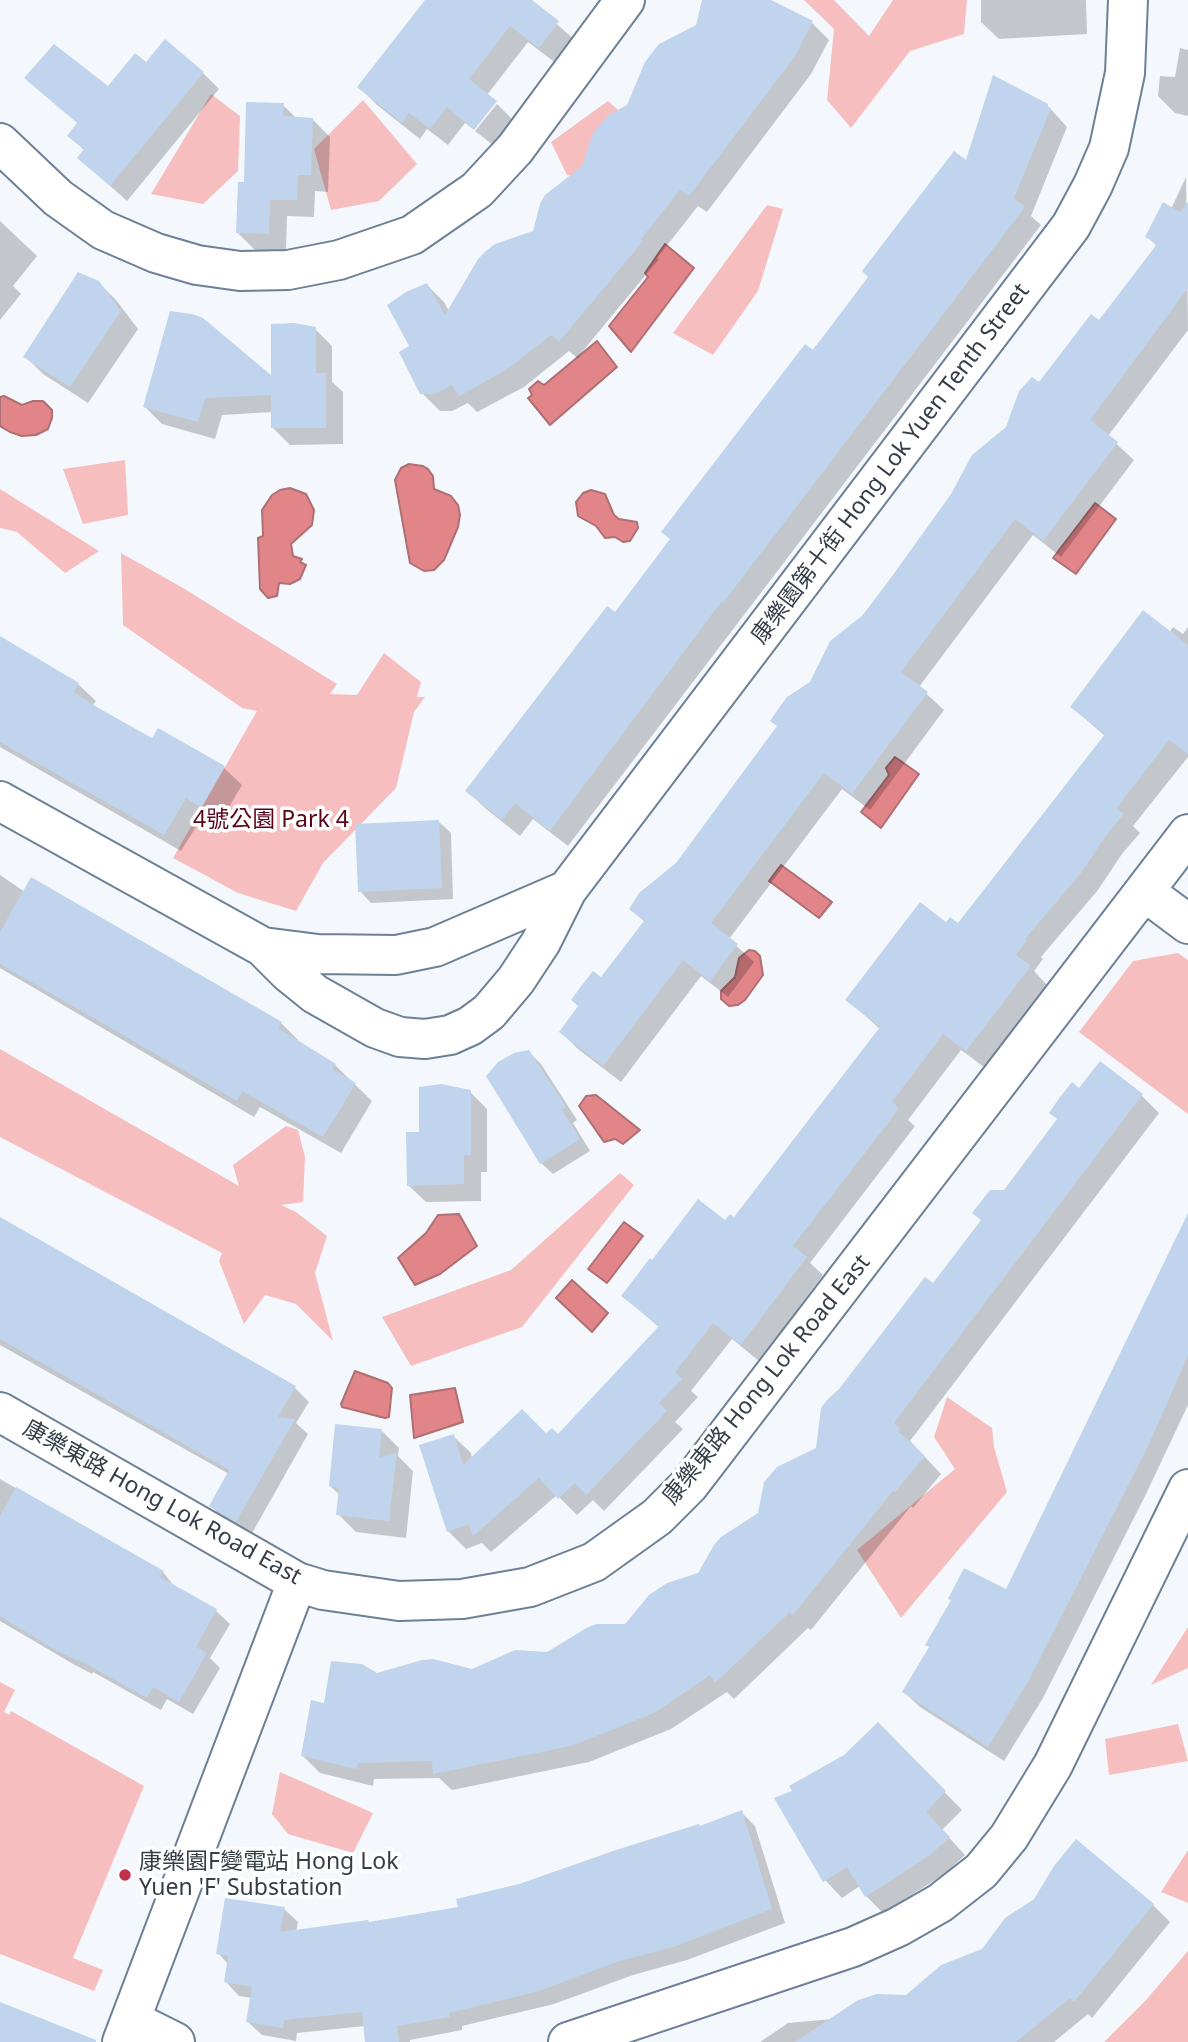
<!DOCTYPE html>
<meta charset="utf-8">
<style>
body{margin:0}
canvas{display:block;background:#f4f8fd}
</style>
<canvas width="1188" height="2042"></canvas>
<script>
const c = document.querySelector('canvas').getContext('2d');
c.lineJoin = 'round';
function fillPath(path, color) {
  c.fillStyle = color;
  c.fill(path, 'evenodd');
}
function poly(rows) {
  const path = new Path2D();
  for (const r of rows) {
    path.moveTo(r[0], r[1]);
    for (let i = 2; i < r.length; i += 2) path.lineTo(r[i], r[i + 1]);
  }
  return path;
}
function strokePath(path, color, width, dash) {
  c.strokeStyle = color;
  c.lineWidth = width;
  c.lineCap = dash ? 'butt' : 'round';
  c.setLineDash(dash || []);
  c.stroke(path);
}
function write(font, color, halo, rows, align = 'center') {
  c.font = font + ' "Noto Sans","Noto Sans TC",sans-serif';
  c.lineWidth = 7;
  c.setLineDash([]);
  c.textBaseline = 'middle';
  c.strokeStyle = halo;
  c.fillStyle = color;
  for (const [text, x, y, turn = 0] of rows) {
    c.save();
    c.translate(x, y);
    c.rotate((+turn || 0) * Math.PI / 180);
    c.textAlign = isNaN(turn) ? turn : align;
    if (halo) c.strokeText(text, 0, 0);
    c.fillText(text, 0, 0);
    c.restore();
  }
}
fillPath(poly([
 [804,0,834,0,869,36,893,0,967,0,964,34,910,51,851,128,827,100,834,29],
 [211,94,240,116,238,171,203,204,151,194],
 [363,100,417,164,379,201,331,210,314,149],
 [608,101,634,124,604,184,567,175,551,142],
 [767,205,783,209,758,291,713,355,673,333],
 [125,460,128,515,83,524,63,469],
 [0,489,99,551,65,573,17,532,0,528],
 [121,553,183,588,337,684,330,694,357,695,384,653,421,682,417,697,425,697,414,712,396,788,323,863,296,911,238,893,173,858,257,711,242,708,123,625],
 [1178,953,1188,960,1188,1114,1079,1032,1133,961],
 [0,1049,239,1186,233,1165,286,1126,298,1130,305,1157,303,1202,281,1205,296,1212,327,1236,315,1273,333,1341,296,1304,265,1295,244,1324,219,1261,222,1253,0,1137],
 [620,1173,634,1185,522,1327,411,1366,382,1317,511,1270],
 [947,1397,992,1428,994,1447,1007,1492,901,1618,857,1550,955,1469,934,1437],
 [1188,1627,1188,1668,1151,1685],
 [0,1682,15,1690,4,1712,9,1715,11,1711,144,1786,73,1958,103,1970,94,1991,0,1954],
 [1178,1724,1188,1761,1109,1775,1105,1739],
 [280,1772,373,1813,353,1853,288,1834,272,1814],
 [1188,1850,1188,1903,1161,1892],
 [1188,1951,1188,2042,1104,2042,1146,2000]
]), '#f6bebf');
const water = poly([
 [665,244,694,268,631,352,609,326,648,277,645,273,665,244],
 [597,341,617,367,550,425,528,398,532,395,529,389,538,381,544,385,597,341],
 [4,396,22,405,33,401,43,401,52,410,52,418,48,429,36,435,22,436,10,432,0,426,0,397,4,396],
 [409,464,423,466,428,469,433,476,434,489,451,496,458,505,460,515,458,527,444,560,434,570,424,571,410,563,395,480,401,468,409,464],
 [290,488,306,494,314,510,312,525,291,544,293,556,302,559,300,562,306,565,300,579,290,584,279,583,277,596,268,598,260,589,258,538,263,536,262,510,272,495,280,490,290,488],
 [591,490,605,494,614,515,619,519,637,522,638,528,630,541,623,542,615,537,605,538,596,526,578,516,576,502,583,493,591,490],
 [1095,503,1116,519,1076,574,1053,558,1095,503],
 [895,757,919,774,881,828,861,812,889,775,886,768,895,757],
 [781,865,832,902,819,918,769,881,781,865],
 [749,950,755,951,760,956,763,975,745,1000,738,1005,729,1006,721,999,721,991,735,977,739,958,749,950],
 [596,1095,640,1130,623,1144,615,1139,604,1142,579,1106,586,1096,596,1095],
 [459,1214,477,1246,440,1274,415,1285,398,1258,426,1233,438,1215,459,1214],
 [624,1222,643,1236,607,1283,588,1269,624,1222],
 [572,1280,608,1313,592,1332,556,1298,572,1280],
 [355,1371,388,1383,392,1388,389,1417,385,1418,342,1407,341,1404,355,1371],
 [455,1388,463,1422,414,1438,410,1395,455,1388]
]);
fillPath(water, '#e28589');
strokePath(water, '#ae6f75', 2);
fillPath(poly([
 [427,0,529,0,575,40,557,64,528,42,487,95,494,102,473,129,465,123,448,145,427,129,420,139,377,105,359,87],
 [704,0,768,0,812,23,829,40,811,74,707,212,698,206,657,258,659,259,577,358,569,351,524,387,477,412,468,403,452,411,440,411,422,393,411,347,427,285,444,302,449,311,534,233,628,107,698,26],
 [981,0,1086,0,1087,34,999,39,981,22],
 [1180,48,1188,50,1188,116,1175,113,1158,96,1160,76,1175,77],
 [146,65,203,73,219,89,127,201,79,158,85,151,69,136,108,88],
 [497,104,513,120,493,145,475,131],
 [283,105,297,119,312,119,330,137,328,192,315,191,314,217,287,216,286,251,255,250,238,233,245,184],
 [1047,105,1067,127,1031,216,1041,225,568,846,533,819,520,836,485,808,467,791,615,614,671,540,663,532,966,163],
 [1186,177,1188,330,1108,436,1134,460,1061,557,1033,535,919,687,944,710,870,810,842,789,729,939,754,962,728,997,701,976,621,1082,578,1049,561,1032,645,922,631,909,677,865,811,683,1039,385,1100,323,1157,246,1147,236,1171,209],
 [0,221,37,256,13,286,21,294,0,320],
 [98,282,116,300,138,329,88,403,43,374,25,356],
 [315,329,332,346,332,382,343,392,343,444,290,445,272,427,273,412,222,415,215,439,162,424,145,407,272,378],
 [1173,627,1183,634,1188,627,1188,757,1133,826,1140,833,1122,854,1098,890,1041,957,1043,959,1034,971,1047,985,984,1067,961,1050,908,1120,915,1126,810,1263,823,1275,759,1361,732,1339,691,1391,698,1397,675,1422,683,1429,604,1511,593,1500,577,1515,557,1495,491,1552,482,1543,466,1549,448,1531,453,1436,471,1453,472,1458,546,1435,558,1436,660,1328,623,1296,725,1223,735,1220,881,1030,848,1000,946,924,958,926,1105,736,1072,707,1169,633],
 [0,638,78,684,96,701,93,705,153,740,159,730,224,768,242,785,219,824,204,814,181,851,0,747],
 [439,822,451,833,453,899,371,903,360,891],
 [0,875,25,892,281,1023,298,1040,297,1042,335,1065,372,1101,341,1153,260,1107,254,1117,0,968],
 [529,1052,541,1064,577,1120,573,1123,590,1151,553,1174,541,1163],
 [1100,1063,1142,1096,1159,1113,910,1441,941,1474,913,1508,911,1506,811,1630,808,1628,734,1699,727,1692,671,1729,589,1762,452,1790,439,1778,374,1779,373,1786,320,1773,303,1756,325,1705,377,1675,472,1671,548,1654,626,1626,700,1575,759,1514,817,1449,934,1286],
 [470,1092,487,1109,487,1172,481,1172,481,1201,426,1202,408,1185,421,1134],
 [1188,1218,1188,1405,1146,1494,1043,1698,1004,1761,920,1707,904,1692,1007,1591],
 [0,1219,295,1388,309,1402,296,1423,308,1434,251,1535,225,1520,211,1506,229,1474,0,1345],
 [382,1431,399,1448,398,1456,413,1471,406,1538,356,1532,338,1514,340,1495,330,1486],
 [0,1479,163,1572,175,1587,216,1611,230,1624,210,1658,220,1668,193,1714,167,1699,161,1710,93,1672,92,1674,73,1664,0,1621],
 [878,1725,962,1810,942,1830,965,1855,946,1873,883,1913,866,1896,860,1886,842,1898,825,1880,794,1792,845,1756],
 [741,1812,755,1826,785,1923,687,1960,633,1975,554,2004,462,2026,462,2030,410,2040,410,2042,366,2042,365,2026,297,2033,296,2041,262,2035,248,2022,252,1998,239,1996,226,1982,228,1964,218,1953,284,1909,298,1922,296,1932,369,1923,460,1908,519,1885,700,1827],
 [1153,1905,1170,1922,1092,2018,1088,2014,1054,2042,760,2042,788,2023,832,2019,907,1996]
]), '#0003');
fillPath(poly([
 [425,0,532,0,559,21,539,48,510,26,469,79,497,101,474,130,447,107,430,129,409,113,402,123,357,87],
 [702,0,771,0,813,21,795,56,689,196,680,190,641,239,643,241,559,342,551,335,506,370,459,396,452,385,434,394,420,394,399,352,409,346,387,305,406,292,427,283,445,315,478,259,486,251,495,244,533,231,540,204,545,195,582,166,593,133,608,115,627,105,645,62,651,54,659,44,696,25],
 [165,39,204,72,110,186,77,158,84,149,67,136,77,123,24,78,54,44,108,86,135,53,146,62],
 [993,75,1048,104,1047,107,1051,108,1014,198,1025,207,723,603,721,602,550,831,515,803,502,820,465,791,607,606,615,612,670,539,661,532,805,344,813,350,868,277,862,271,954,151,966,160],
 [246,102,284,103,283,116,313,118,311,175,298,175,297,200,270,200,269,234,236,233,238,182,244,182],
 [1163,202,1180,212,1188,202,1188,288,1090,420,1118,442,1043,541,1015,519,901,672,928,692,852,794,824,773,711,923,738,944,710,981,683,960,603,1066,559,1032,578,1006,571,1000,582,985,593,971,601,977,644,921,629,909,639,893,676,863,777,726,770,721,781,705,787,697,810,682,830,641,863,615,890,579,951,494,972,455,1006,427,1019,391,1032,377,1039,382,1091,314,1099,320,1157,244,1145,237],
 [78,272,99,281,121,311,70,387,23,357],
 [170,311,192,314,203,318,271,375,271,324,294,323,316,327,316,373,326,373,326,428,271,428,271,395,205,398,198,422,143,407],
 [1143,610,1188,645,1188,754,1169,740,1116,809,1124,814,1105,837,1081,873,1025,939,1027,940,1016,955,1031,966,966,1051,943,1034,892,1102,899,1108,888,1123,793,1246,807,1257,741,1345,713,1323,675,1372,682,1379,659,1403,667,1411,586,1495,575,1483,558,1499,539,1478,473,1536,469,1524,447,1532,419,1445,454,1434,463,1465,522,1409,546,1433,552,1428,558,1434,659,1326,621,1296,650,1258,652,1260,698,1199,725,1220,730,1214,734,1217,880,1027,845,1000,884,949,920,902,946,922,950,917,958,923,1105,734,1070,707],
 [0,636,79,683,74,692,93,705,152,738,158,728,225,766,201,808,186,798,164,835,0,742],
 [439,820,442,888,358,892,355,824],
 [31,877,282,1022,278,1028,336,1064,332,1069,356,1083,323,1137,242,1091,237,1101,0,964,0,932],
 [529,1050,566,1107,562,1110,580,1139,540,1164,486,1076,498,1062,514,1053],
 [1100,1061,1143,1094,894,1423,900,1429,898,1431,925,1456,895,1492,893,1491,793,1615,790,1612,715,1683,710,1675,654,1713,571,1746,433,1774,432,1761,358,1763,356,1769,301,1756,311,1700,324,1703,331,1661,362,1664,377,1673,422,1660,433,1659,472,1669,515,1650,547,1652,588,1627,597,1624,625,1624,649,1595,667,1583,698,1573,714,1545,721,1537,758,1513,764,1482,777,1467,816,1448,821,1408,827,1400,839,1389,925,1277,933,1283,981,1220,972,1213,990,1190,1004,1190,1057,1119,1049,1113,1060,1097,1072,1082,1079,1088],
 [441,1084,471,1090,471,1155,464,1155,464,1184,407,1186,406,1132,419,1132,419,1087],
 [1188,1213,1188,1356,1147,1448,1028,1682,988,1747,902,1692,929,1647,925,1645,951,1600,948,1599,964,1568,1006,1589],
 [0,1217,296,1386,278,1417,295,1419,236,1522,209,1506,229,1470,0,1339],
 [335,1424,382,1429,379,1458,397,1452,389,1521,336,1515,339,1488,329,1486],
 [16,1487,164,1571,160,1577,217,1609,196,1647,207,1653,179,1702,153,1687,147,1698,79,1660,78,1661,57,1651,0,1616,0,1516],
 [878,1722,946,1791,926,1812,950,1837,929,1856,865,1897,847,1867,823,1882,774,1798,792,1791,789,1786,844,1755],
 [742,1810,772,1909,673,1947,619,1961,539,1991,449,2013,450,2017,397,2026,399,2042,365,2042,362,2012,284,2020,283,2028,246,2022,252,1987,224,1982,228,1956,216,1954,225,1898,285,1907,280,1932,368,1920,369,1922,458,1907,456,1899,519,1884,619,1849,699,1824,700,1826],
 [1076,1839,1154,1904,1074,2002,1070,1998,1016,2042,795,2042,858,2000,877,1994,906,1995,941,1965,982,1949,1005,1918,1034,1899,1054,1866],
 [0,2002,96,2040,96,2042,0,2042]
]), '#c0d4ee');
const minor = poly([
 [0,143,58,198,103,230,156,253,197,265,240,271,288,270,339,260,412,235,477,190,515,149,625,0],
 [0,801,263,947,289,973,315,994,375,1028,400,1037,425,1039,450,1035,470,1026,489,1012,516,980,541,942,567,890,1071,226,1093,185,1109,148,1125,73,1128,0],
 [1145,892,1188,924],
 [263,947,318,954,396,955,435,947,567,890],
 [0,1412,297,1582,323,1590,399,1601,462,1599,530,1587,594,1562,657,1517,689,1485,1188,834],
 [131,2020,175,2042],
 [122,2042,297,1582],
 [568,2042,853,1947,898,1927,940,1903,981,1871,1009,1837,1053,1765,1188,1489]
]);
strokePath(minor, '#6d8097', 42);
strokePath(minor, '#fff', 38);
for (const [x, y, r, color] of [
 [125,1875,7,"#c23147"]
]) {
  const dot = new Path2D();
  dot.arc(x, y, r, 0, 2 * Math.PI);
  c.fillStyle = color;
  c.fill(dot);
  strokePath(dot, '#fff', 2.5);
}
write('23px', '#353d47', '#fff', [
 ["康樂園第十街 Hong Lok Yuen Tenth Street",891,464,-53],
 ["康樂東路 Hong Lok Road East",767,1380,-51],
 ["康樂東路 Hong Lok Road East",162,1503,29]
]);
write('23px', '#5a0417', '#fff', [
 ["4號公園 Park 4",271,820]
]);
write('23px', '#353d47', '#fff', [
 ["康樂園F變電站 Hong Lok",139,1862],
 ["Yuen 'F' Substation",139,1888]
], 'left');
</script>
